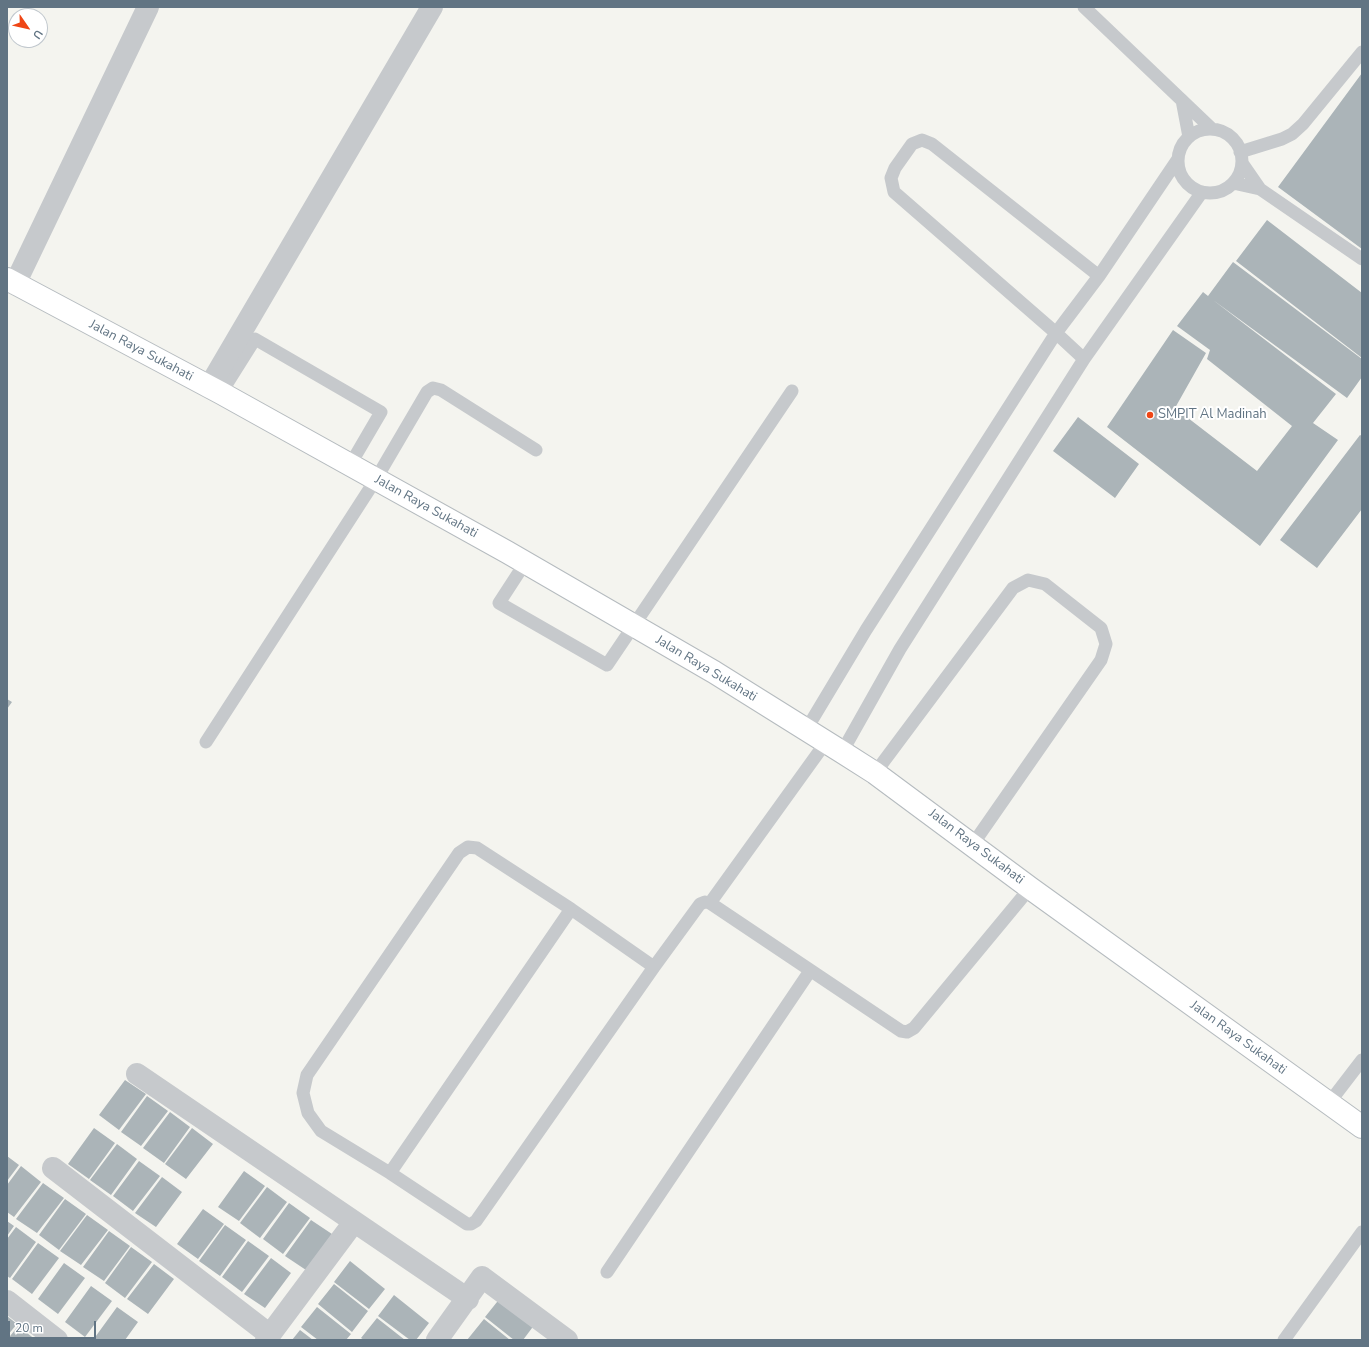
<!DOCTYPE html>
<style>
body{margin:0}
#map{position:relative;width:1369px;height:1347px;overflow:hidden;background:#f4f4ef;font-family:"Nunito Sans",sans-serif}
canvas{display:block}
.frame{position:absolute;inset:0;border:8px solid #617483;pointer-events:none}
.north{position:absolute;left:8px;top:8px;width:40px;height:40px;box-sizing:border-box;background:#fff;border:1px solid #c0c7cd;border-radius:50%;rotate:124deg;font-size:11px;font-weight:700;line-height:16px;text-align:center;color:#617483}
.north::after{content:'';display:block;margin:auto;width:14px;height:18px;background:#ef4615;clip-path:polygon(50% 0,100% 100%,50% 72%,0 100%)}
.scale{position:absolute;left:8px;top:1321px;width:88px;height:18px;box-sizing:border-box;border:2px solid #617483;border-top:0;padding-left:5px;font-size:12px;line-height:14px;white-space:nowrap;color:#617483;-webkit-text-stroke:3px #fff;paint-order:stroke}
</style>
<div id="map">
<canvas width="1369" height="1347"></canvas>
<div class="frame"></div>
<div class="north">U</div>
<div class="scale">20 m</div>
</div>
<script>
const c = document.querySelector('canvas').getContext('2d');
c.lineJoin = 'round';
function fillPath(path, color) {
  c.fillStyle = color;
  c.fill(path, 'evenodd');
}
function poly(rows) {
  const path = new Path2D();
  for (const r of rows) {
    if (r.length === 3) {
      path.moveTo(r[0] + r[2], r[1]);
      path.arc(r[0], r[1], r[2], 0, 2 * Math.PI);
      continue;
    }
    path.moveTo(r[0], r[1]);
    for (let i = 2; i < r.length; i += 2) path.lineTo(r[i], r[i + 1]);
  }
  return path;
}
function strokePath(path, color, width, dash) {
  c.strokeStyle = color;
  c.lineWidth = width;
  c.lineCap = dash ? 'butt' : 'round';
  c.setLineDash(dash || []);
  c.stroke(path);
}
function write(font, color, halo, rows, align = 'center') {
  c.font = font + ' "Nunito Sans",sans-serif';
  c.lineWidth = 4;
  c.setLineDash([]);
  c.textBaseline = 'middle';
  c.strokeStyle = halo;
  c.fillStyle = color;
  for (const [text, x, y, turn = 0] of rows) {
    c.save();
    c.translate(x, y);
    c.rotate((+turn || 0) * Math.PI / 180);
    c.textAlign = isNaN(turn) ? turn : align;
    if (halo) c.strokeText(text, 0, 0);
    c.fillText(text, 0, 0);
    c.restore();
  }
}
fillPath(poly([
 [1362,73,1362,249,1278,187],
 [1267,220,1362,293,1362,358,1236,261],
 [1233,262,1362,359,1362,377,1347,398,1213,300,1336,394,1313,423,1338,440,1260,546,1107,427,1173,330,1206,353,1175,408,1257,471,1292,426,1207,359,1210,350,1177,326,1203,292,1208,296],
 [1078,417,1139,464,1115,498,1053,451],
 [1360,435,1362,436,1362,509,1317,568,1280,540],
 [7,699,12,702,7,709],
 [125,1080,146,1094,119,1130,99,1115],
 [147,1096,168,1111,141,1146,121,1132],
 [170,1112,190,1127,164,1163,143,1148],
 [94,1128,115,1143,89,1179,68,1164],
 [192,1128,213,1144,186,1179,165,1164],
 [117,1144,137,1159,111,1195,90,1180],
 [7,1156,19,1165,7,1181],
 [139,1161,160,1176,133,1211,113,1196],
 [21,1166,41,1182,14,1217,7,1212,7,1185],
 [244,1171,265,1186,239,1221,218,1207],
 [162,1177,182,1192,156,1227,135,1213],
 [43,1183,64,1198,37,1233,16,1219],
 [267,1187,287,1202,260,1238,240,1223],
 [65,1199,86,1214,59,1250,39,1235],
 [289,1203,310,1218,283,1254,263,1239],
 [203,1209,224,1224,198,1259,177,1244],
 [87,1215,108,1230,81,1265,60,1251],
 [311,1220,332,1234,306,1270,285,1256],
 [7,1221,14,1226,7,1236],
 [225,1225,246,1240,220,1276,199,1261],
 [16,1227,36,1242,10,1278,7,1276,7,1239],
 [109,1231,130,1246,104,1281,83,1267],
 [248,1241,269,1256,242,1292,222,1277],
 [38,1243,59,1258,32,1294,12,1279],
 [131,1247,152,1262,125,1298,105,1283],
 [271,1258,291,1273,265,1308,244,1294],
 [350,1261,385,1289,369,1309,334,1282],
 [64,1263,85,1278,58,1314,38,1299],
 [154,1264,174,1279,148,1314,127,1299],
 [334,1284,368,1311,352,1332,318,1304],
 [91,1286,112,1301,85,1337,65,1322],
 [394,1295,429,1323,416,1340,410,1340,378,1316],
 [501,1297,535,1324,523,1340,514,1340,485,1317],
 [117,1307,138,1322,125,1340,93,1340],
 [317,1307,351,1334,346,1340,318,1340,301,1327],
 [7,1316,17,1324,7,1336],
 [377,1318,405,1340,364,1340,361,1338],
 [484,1319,510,1340,467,1340],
 [18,1326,36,1340,7,1340],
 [300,1330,313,1340,292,1340]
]), '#abb4b8');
const secondary = poly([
 [7,279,221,393,507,552,714,672,842,752,875,773,1030,888,1362,1127]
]);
strokePath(secondary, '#b5bbbf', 24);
strokePath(poly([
 [1084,7,1212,129],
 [1182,100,1189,137],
 [1210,161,32],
 [1240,152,1282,139,1292,134,1303,124,1362,52],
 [1242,163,1260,189,1362,259],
 [1233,183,1260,189],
 [1084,359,1056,333,894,192,891,178,895,168,912,144,922,140,932,144,1099,276,1178,159],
 [221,393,255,339,381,412,350,465],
 [525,563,499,603,607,665,792,391],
 [806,730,866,630,1056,333,1099,276],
 [206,742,376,479,427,392,433,388,441,390,536,450],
 [842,752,900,649,1084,359,1202,192],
 [875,773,1013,588,1028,580,1045,584,1101,628,1106,644,1101,660,973,844],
 [710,903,826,742],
 [571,909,390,1173,467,1224,471,1224,476,1221,654,967,700,904,705,902,710,903,901,1031,907,1032,914,1028,1030,888],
 [1329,1103,1362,1060],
 [390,1173,321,1131,308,1113,303,1093,307,1075,459,853,468,847,477,848,571,909,654,967],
 [607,1272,810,971],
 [1284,1340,1362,1232]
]), '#c6c9cc', 13);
strokePath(poly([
 [15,284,148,7],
 [209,387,432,7],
 [137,1074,468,1299],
 [53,1168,270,1335],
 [7,1301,57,1340],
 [266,1340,354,1222],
 [437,1340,482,1277,567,1340]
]), '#c6c9cc', 22);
strokePath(secondary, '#fff', 22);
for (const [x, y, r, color] of [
 [1150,415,4,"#ef4615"]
]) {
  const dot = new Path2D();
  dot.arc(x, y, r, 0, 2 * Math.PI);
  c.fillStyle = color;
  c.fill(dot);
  strokePath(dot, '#fff', 1.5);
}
write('13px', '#617483', '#fff', [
 ["Jalan Raya Sukahati",141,351,28],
 ["Jalan Raya Sukahati",426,507,29],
 ["Jalan Raya Sukahati",706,669,31],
 ["Jalan Raya Sukahati",976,847,37],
 ["Jalan Raya Sukahati",1238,1038,36]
]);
write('13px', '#617483', '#fff', [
 ["SMPIT Al Madinah",1158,415]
], 'left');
</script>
